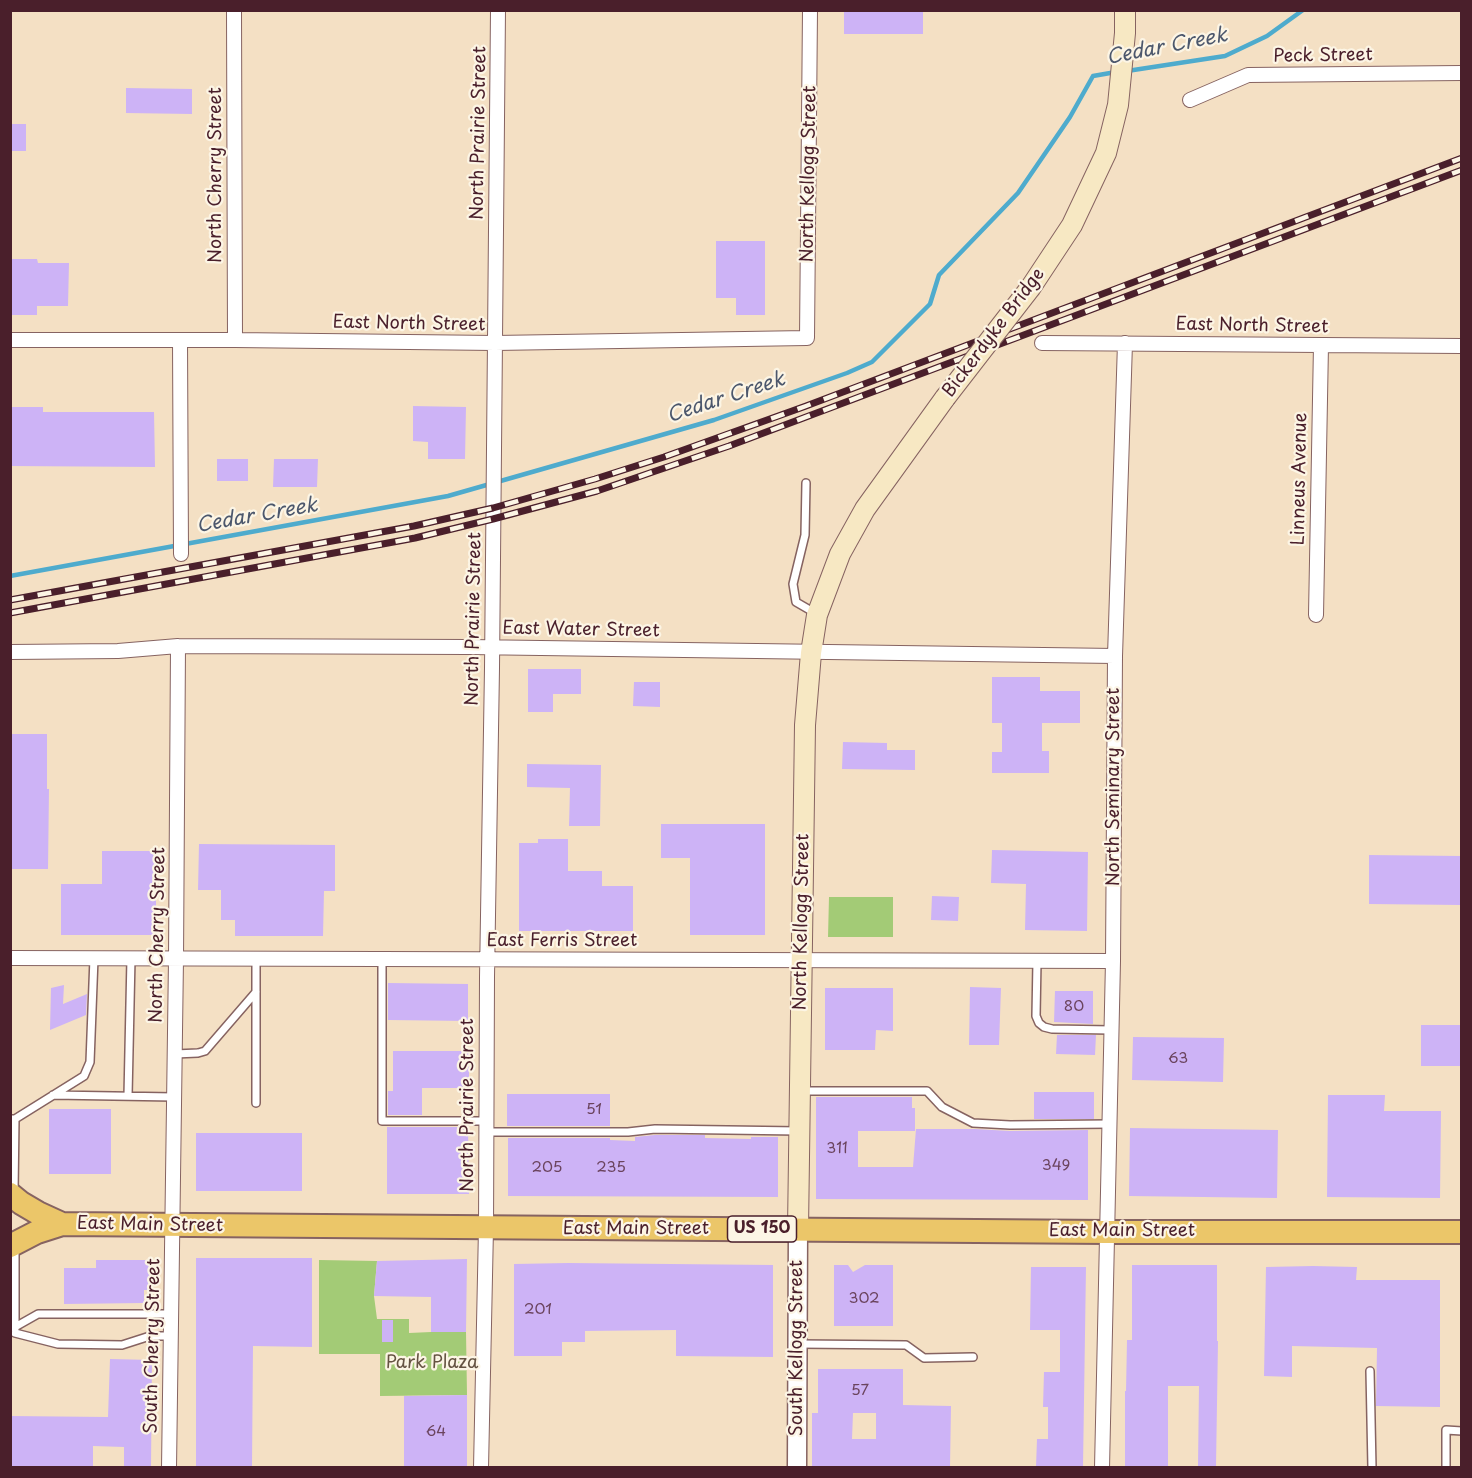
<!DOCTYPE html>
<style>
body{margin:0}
#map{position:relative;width:1472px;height:1478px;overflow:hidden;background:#f4e0c4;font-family:"Playpen Sans",sans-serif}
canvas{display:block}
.frame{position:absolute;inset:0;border:12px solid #4a1f2b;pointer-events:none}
</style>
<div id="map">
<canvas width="1472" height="1478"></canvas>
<div class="frame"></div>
</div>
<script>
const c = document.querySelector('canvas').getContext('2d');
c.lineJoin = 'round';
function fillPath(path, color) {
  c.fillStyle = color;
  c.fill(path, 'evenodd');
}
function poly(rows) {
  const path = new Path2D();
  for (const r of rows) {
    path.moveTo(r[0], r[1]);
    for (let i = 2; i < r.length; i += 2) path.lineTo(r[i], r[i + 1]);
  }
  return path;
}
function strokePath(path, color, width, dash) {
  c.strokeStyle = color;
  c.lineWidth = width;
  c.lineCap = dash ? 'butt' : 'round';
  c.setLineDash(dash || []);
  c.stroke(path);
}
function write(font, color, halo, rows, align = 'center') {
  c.font = font + ' "Playpen Sans",sans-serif';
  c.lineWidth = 4.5;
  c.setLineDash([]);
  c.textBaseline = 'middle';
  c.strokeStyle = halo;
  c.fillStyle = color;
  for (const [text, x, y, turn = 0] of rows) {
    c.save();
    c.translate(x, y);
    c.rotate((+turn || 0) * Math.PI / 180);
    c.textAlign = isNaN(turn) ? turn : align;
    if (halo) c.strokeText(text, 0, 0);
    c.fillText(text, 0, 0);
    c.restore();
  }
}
fillPath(poly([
 [829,897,893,897,893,937,828,937],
 [319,1260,377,1261,374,1296,377,1319,409,1319,409,1333,431,1332,466,1332,467,1395,380,1396,380,1354,319,1354]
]), '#a3cb76');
strokePath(poly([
 [1127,71,1225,56,1267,36,1303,10],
 [10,576,448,496,714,420,847,373,872,362,930,304,939,275,1018,193,1070,117,1093,76,1116,72]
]), '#4eabcd', 4.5);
fillPath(poly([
 [844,10,923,10,923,34,844,34],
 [126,88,192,89,192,114,126,113],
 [10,124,26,124,26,151,10,151],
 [716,241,765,241,765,315,736,315,736,298,716,298],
 [10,259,37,259,38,263,69,263,68,306,37,306,37,315,10,315],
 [413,406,466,407,465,459,428,459,428,442,413,441],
 [10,407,43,407,43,412,154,412,155,467,10,466],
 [217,459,248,459,248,481,217,481],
 [274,459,318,459,317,487,273,487],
 [528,669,581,669,581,694,553,694,553,712,528,712],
 [992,677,1040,677,1040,691,1080,691,1080,723,1042,723,1042,751,1049,751,1049,773,992,773,992,752,1002,752,1002,723,992,723],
 [634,682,660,682,660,707,633,706],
 [10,734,47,734,47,789,49,789,48,869,10,869],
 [843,742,887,743,887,750,915,750,915,770,842,769],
 [527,764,601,765,600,826,569,826,570,788,527,787],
 [661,824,765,824,765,935,690,935,690,858,661,858],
 [538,839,568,839,568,871,602,871,602,886,633,886,633,931,519,931,519,843,538,843],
 [199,844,335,845,335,891,324,891,323,936,235,936,235,920,221,920,221,890,198,890],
 [992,850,1088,852,1087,931,1025,930,1026,884,991,883],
 [102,851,156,851,156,935,61,935,61,884,102,884],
 [1369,855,1461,856,1461,905,1369,904],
 [932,896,959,897,958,921,931,920],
 [388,983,468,984,468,1021,388,1020],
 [64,985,63,1004,87,994,86,1015,50,1030,51,988],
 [970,987,1001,988,999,1045,969,1045],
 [825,988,893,988,893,1031,876,1030,875,1050,825,1050],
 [1055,991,1093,991,1093,1024,1054,1022],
 [1421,1025,1461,1025,1461,1066,1421,1066],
 [1057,1035,1096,1035,1095,1055,1056,1054],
 [1133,1037,1224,1038,1223,1082,1132,1080],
 [393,1051,469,1051,469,1088,422,1088,422,1115,388,1115,388,1091,393,1091],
 [1034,1092,1094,1092,1094,1119,1034,1119],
 [507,1094,610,1094,610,1126,507,1126],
 [1328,1095,1385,1095,1384,1111,1441,1111,1440,1198,1327,1197],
 [816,1097,912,1097,912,1108,915,1108,915,1131,858,1131,858,1167,913,1167,916,1129,975,1129,1010,1131,1088,1130,1088,1200,816,1199],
 [49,1109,111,1109,111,1174,49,1174],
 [387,1127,468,1127,469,1194,387,1194],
 [1130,1128,1278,1130,1277,1198,1129,1196],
 [196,1133,302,1133,302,1191,196,1191],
 [655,1135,705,1135,705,1138,751,1139,751,1137,778,1137,778,1197,508,1196,508,1138,610,1138,610,1140,635,1141,635,1137],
 [196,1258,312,1258,312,1347,253,1346,252,1467,196,1467],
 [467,1259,466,1332,431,1332,431,1297,374,1296,377,1261],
 [96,1260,153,1260,153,1290,144,1290,144,1303,64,1304,64,1268,96,1268],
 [568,1263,773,1265,773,1357,676,1356,676,1330,585,1331,585,1342,562,1342,562,1356,514,1356,514,1264],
 [834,1265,848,1265,853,1272,865,1265,893,1265,893,1326,834,1326],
 [1132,1265,1217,1265,1217,1341,1218,1341,1216,1466,1198,1466,1199,1386,1168,1386,1168,1467,1125,1467,1125,1391,1126,1391,1127,1340,1132,1340],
 [1313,1266,1357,1267,1356,1280,1440,1280,1440,1407,1376,1406,1377,1348,1292,1346,1292,1377,1264,1376,1266,1267],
 [1031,1267,1086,1267,1083,1467,1036,1467,1037,1439,1048,1439,1048,1407,1043,1407,1044,1372,1060,1372,1060,1330,1030,1330],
 [382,1320,393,1320,393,1342,382,1342],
 [110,1359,152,1360,151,1467,124,1467,124,1447,93,1446,93,1467,10,1467,10,1416,108,1417],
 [818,1369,903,1369,903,1405,951,1406,950,1467,812,1467,812,1413,818,1413],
 [853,1413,876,1413,876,1439,852,1439],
 [467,1395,467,1467,404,1467,404,1396]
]), '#cdb3f6');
const service = poly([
 [806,483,805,535,793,584,796,602,815,613],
 [382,959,382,1121,486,1121],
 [1037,961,1036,1016,1039,1023,1044,1027,1052,1029,1111,1030],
 [175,1054,198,1053,205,1051,256,992],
 [802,1091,927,1091,942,1107,973,1123,1010,1125,1109,1124],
 [53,1095,174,1097],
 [128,1096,131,958],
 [256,1103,256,959],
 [12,1119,15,1119,14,1192],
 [15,1119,84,1076,90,1062,94,958],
 [486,1132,628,1132,655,1129,799,1131],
 [15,1327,38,1314,172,1314],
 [15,1329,15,1247],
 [15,1333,58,1344,122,1345,150,1336,172,1336],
 [799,1344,906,1345,924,1358,973,1357],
 [1370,1371,1372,1468],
 [1446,1468,1446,1430,1462,1431]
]);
const minor = poly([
 [234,10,235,340],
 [1190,100,1248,75,1462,73],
 [10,340,235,340,495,343,807,338,810,10],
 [180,340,181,554],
 [1042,343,1462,346],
 [1316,615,1321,345],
 [10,652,118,651,178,646,469,647,1115,656],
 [10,958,1113,961],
 [169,1468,176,959,178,646],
 [481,1468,486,1228,487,977,492,668,498,10],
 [1102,1468,1113,961,1115,656,1125,343]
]);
const tertiary = poly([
 [797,1468,798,1229]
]);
const secondary = poly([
 [1031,287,1072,225,1106,153,1118,105,1125,33,1125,10],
 [798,1229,805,725,811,653,817,615,840,554,865,509,945,398]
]);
const primary = poly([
 [10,1194,21,1203,38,1213,62,1224],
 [10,1246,37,1232,62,1224,1107,1232,1462,1232]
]);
strokePath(service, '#866361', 10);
strokePath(minor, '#866361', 16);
strokePath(tertiary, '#866361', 21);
strokePath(secondary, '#866361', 22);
strokePath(primary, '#866361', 26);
strokePath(service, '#fff', 7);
strokePath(minor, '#fff', 14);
strokePath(tertiary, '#fff', 18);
strokePath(secondary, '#f7e8c3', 20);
strokePath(primary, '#ebc669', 22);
const rail = poly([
 [10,600,414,526,493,508,595,479,664,457,806,406,1462,158],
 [10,613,415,538,493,519,597,491,729,446,1462,170]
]);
strokePath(rail, '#4a1f2b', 7);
strokePath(rail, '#fcf5e5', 4.5, [14]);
const secondaryBridge = poly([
 [945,398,1031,287]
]);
strokePath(secondaryBridge, '#866361', 22, []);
strokePath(secondaryBridge, '#f7e8c3', 20);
write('15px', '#6b445e', null, [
 ["80",1074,1007],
 ["63",1178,1059],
 ["51",594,1110],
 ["311",837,1149],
 ["349",1056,1166],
 ["205",547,1168],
 ["235",611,1168],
 ["302",864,1299],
 ["201",538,1310],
 ["57",860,1391],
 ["64",436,1432]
]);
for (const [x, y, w] of [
 [762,1229,69]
]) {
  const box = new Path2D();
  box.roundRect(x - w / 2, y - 13, w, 26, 4.5);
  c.fillStyle = '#fcf5e5';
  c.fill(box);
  strokePath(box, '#4a1f2b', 1.5);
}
write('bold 16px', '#4a1f2b', null, [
 ["US 150",762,1229]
]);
write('18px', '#4a1f2b', '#fcf5e5', [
 ["Peck Street",1323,56,-1],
 ["North Prairie Street",479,133,-89],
 ["North Kellogg Street",809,174,-89],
 ["North Cherry Street",216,175,-90],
 ["East North Street",409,324,1],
 ["East North Street",1252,326,1],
 ["Bickerdyke Bridge",994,333,-53],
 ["Linneus Avenue",1300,479,-89],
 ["North Prairie Street",474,619,-89],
 ["East Water Street",581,630,1],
 ["North Seminary Street",1114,787,-90],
 ["North Kellogg Street",802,922,-89],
 ["North Cherry Street",158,935,-89],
 ["East Ferris Street",562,941],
 ["North Prairie Street",468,1105,-90],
 ["East Main Street",150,1225,1],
 ["East Main Street",636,1229],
 ["East Main Street",1122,1231],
 ["South Cherry Street",153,1346,-89],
 ["South Kellogg Street",797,1348,-90]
]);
write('18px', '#655342', '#fcf5e5', [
 ["Park Plaza",432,1363]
]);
write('italic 20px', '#4c576c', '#fcf5e5', [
 ["Cedar Creek",1167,47,-11],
 ["Cedar Creek",726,398,-18],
 ["Cedar Creek",257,516,-10]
]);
</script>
